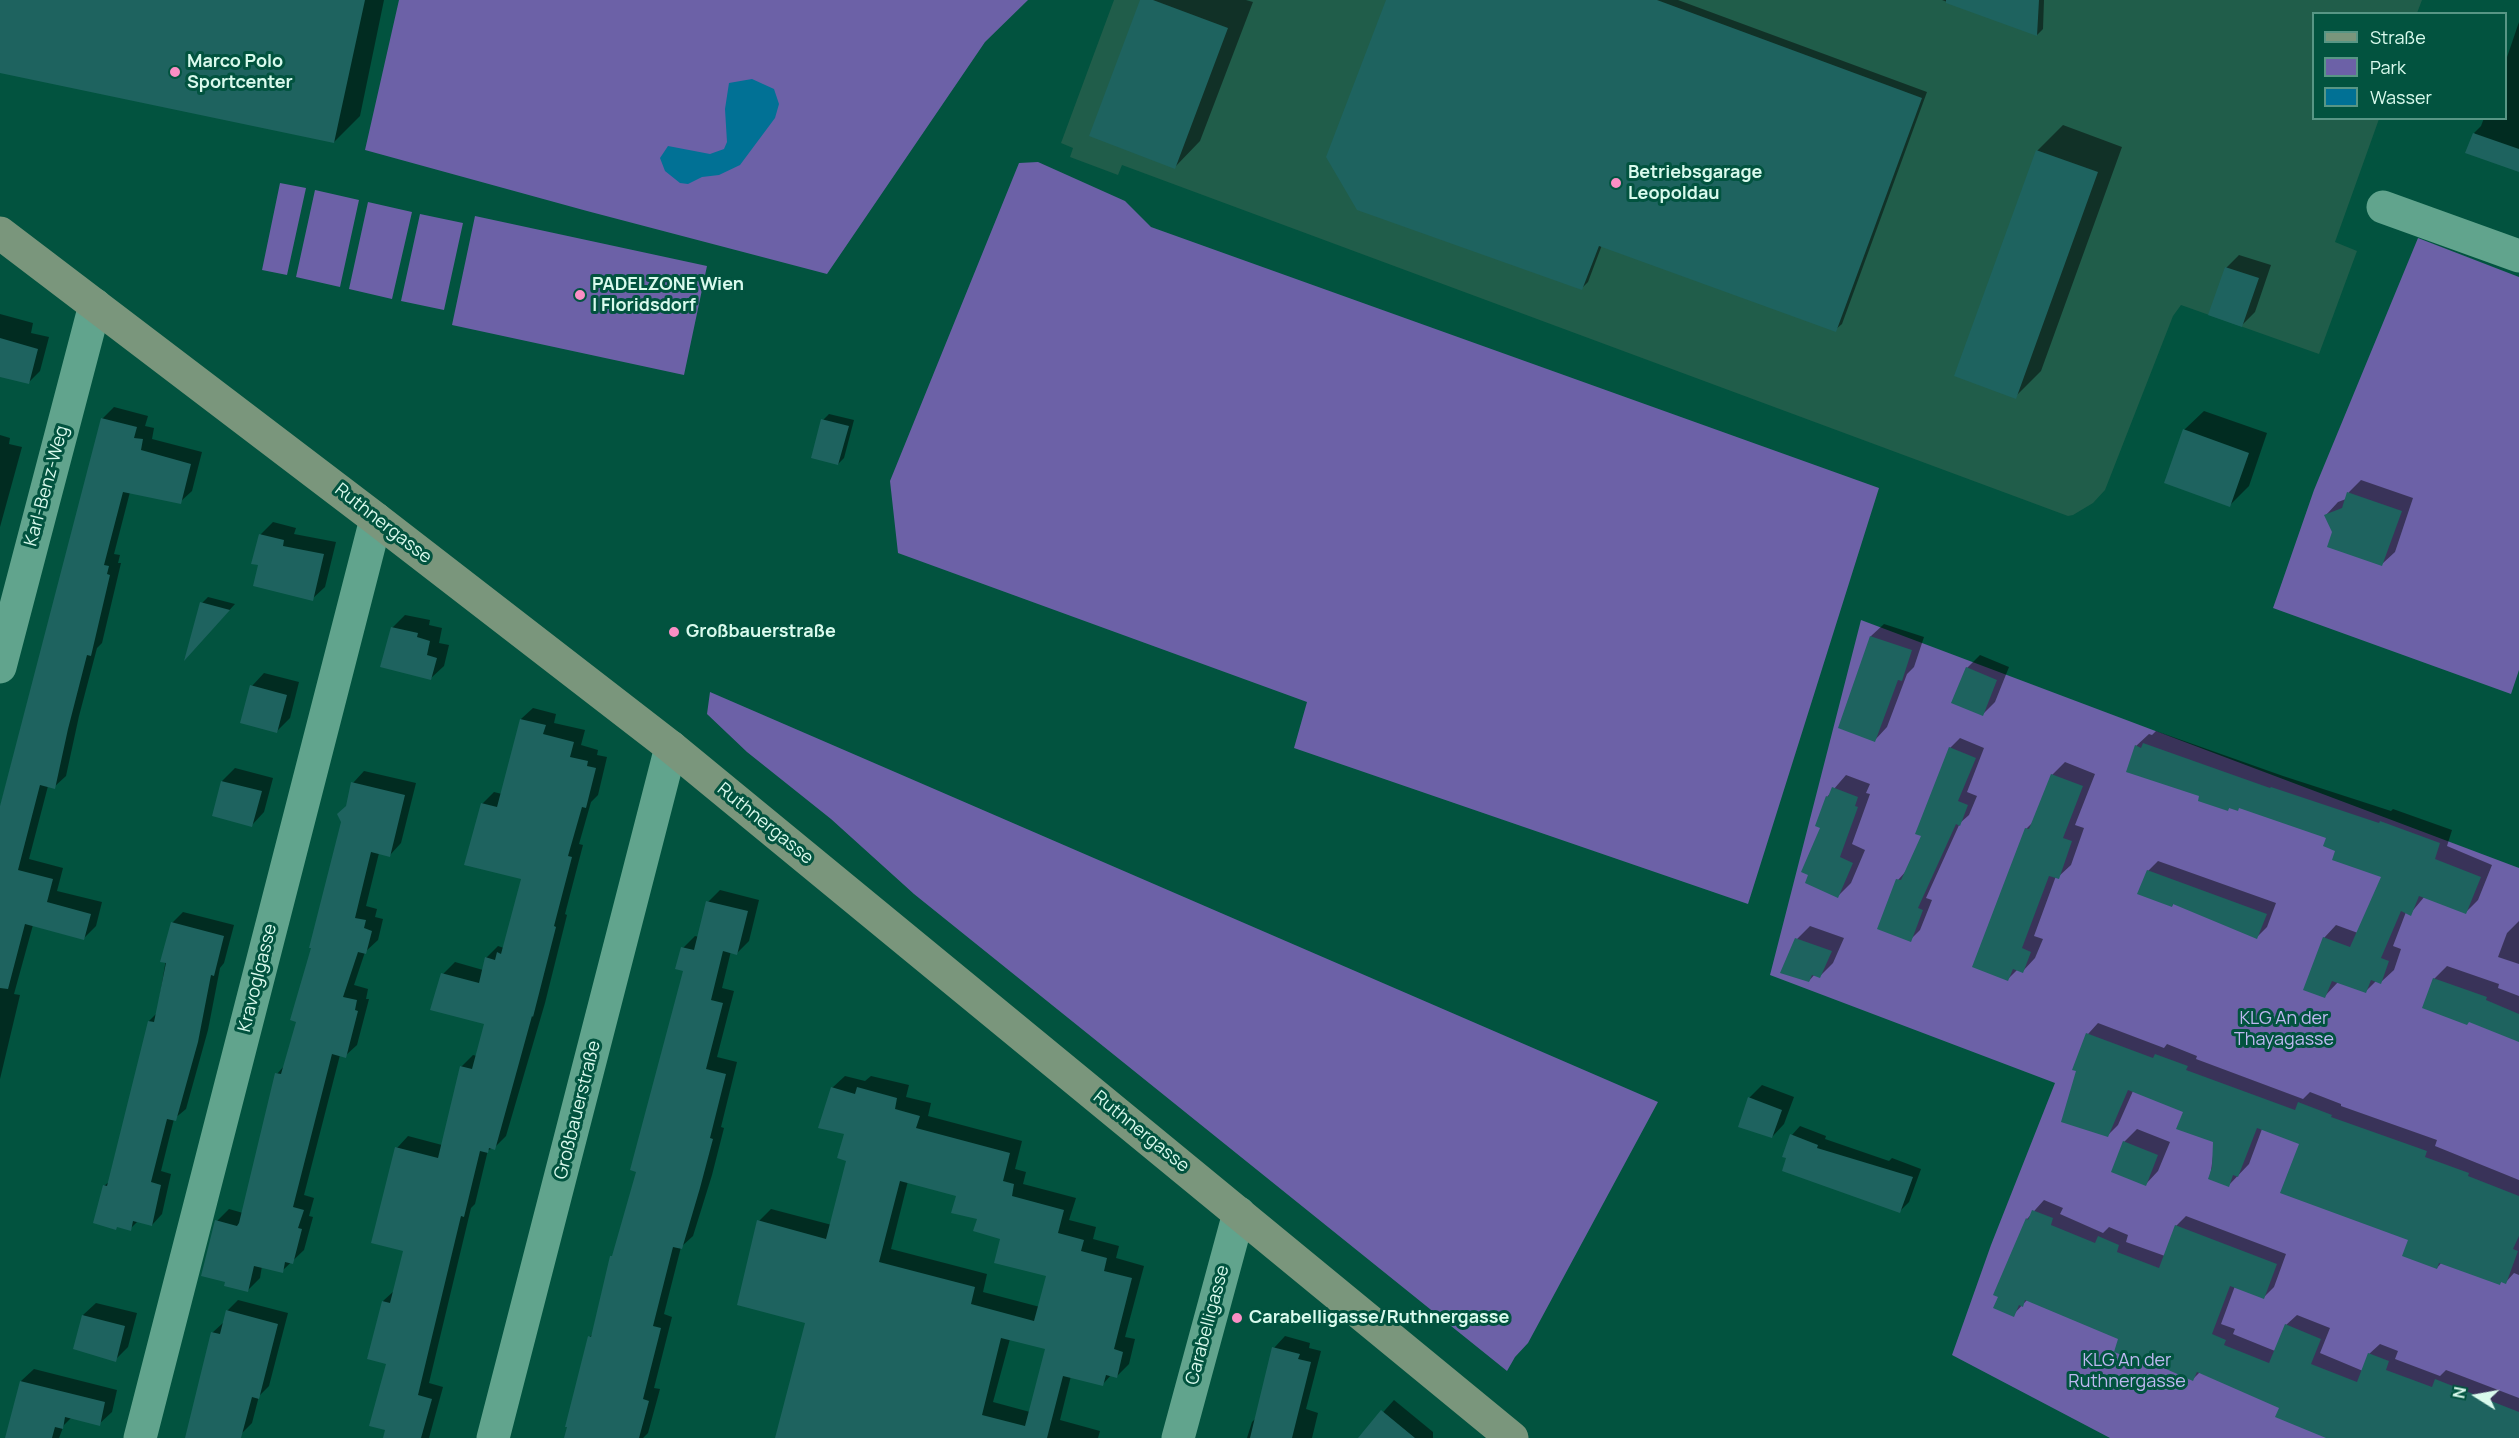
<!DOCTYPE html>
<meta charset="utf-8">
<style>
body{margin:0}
#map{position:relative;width:2519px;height:1438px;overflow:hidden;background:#02533f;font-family:Manrope,sans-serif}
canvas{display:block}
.legend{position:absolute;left:2312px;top:12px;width:195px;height:108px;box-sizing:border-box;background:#02533f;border:2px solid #589685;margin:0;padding:8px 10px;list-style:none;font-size:18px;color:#d9faed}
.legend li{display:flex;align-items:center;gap:12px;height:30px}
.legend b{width:30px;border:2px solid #589685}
.north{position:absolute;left:2447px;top:1366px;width:60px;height:60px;-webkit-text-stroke:4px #02533f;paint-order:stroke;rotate:281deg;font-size:16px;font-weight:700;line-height:24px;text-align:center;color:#d9faed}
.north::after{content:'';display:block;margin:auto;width:21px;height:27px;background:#d9faed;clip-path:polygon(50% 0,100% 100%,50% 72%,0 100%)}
</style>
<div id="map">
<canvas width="2519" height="1438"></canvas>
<ul class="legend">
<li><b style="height:8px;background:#7a967c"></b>Straße</li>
<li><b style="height:16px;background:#6c61a7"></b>Park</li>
<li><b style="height:16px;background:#017195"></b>Wasser</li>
</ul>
<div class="north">N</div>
</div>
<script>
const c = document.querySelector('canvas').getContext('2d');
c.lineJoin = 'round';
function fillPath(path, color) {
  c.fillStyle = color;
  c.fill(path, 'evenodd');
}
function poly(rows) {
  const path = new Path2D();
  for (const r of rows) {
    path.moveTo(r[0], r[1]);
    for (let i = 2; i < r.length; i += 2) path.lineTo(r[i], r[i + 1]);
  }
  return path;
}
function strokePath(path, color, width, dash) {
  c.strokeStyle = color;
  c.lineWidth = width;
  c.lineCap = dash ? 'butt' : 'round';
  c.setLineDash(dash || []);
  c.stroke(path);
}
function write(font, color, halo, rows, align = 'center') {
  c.font = font + ' Manrope,sans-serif';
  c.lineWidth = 6;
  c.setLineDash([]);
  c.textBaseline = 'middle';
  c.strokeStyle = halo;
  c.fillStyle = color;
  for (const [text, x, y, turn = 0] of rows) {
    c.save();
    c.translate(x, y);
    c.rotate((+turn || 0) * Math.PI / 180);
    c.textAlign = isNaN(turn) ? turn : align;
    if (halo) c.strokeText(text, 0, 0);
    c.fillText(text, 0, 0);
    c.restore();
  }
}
fillPath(poly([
 [1114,0,2422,0,2417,13,2314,14,2314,118,2379,119,2335,242,2357,251,2319,354,2181,305,2173,316,2105,490,2093,503,2073,515,2068,516,1122,165,1118,175,1070,157,1073,148,1061,143]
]), '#205d4a');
fillPath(poly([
 [399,0,1028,0,985,42,827,274,587,211,365,150],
 [1038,162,1125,201,1151,227,1879,488,1748,904,1294,748,1307,702,898,553,890,481,1019,163],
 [280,183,306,188,287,275,262,270],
 [315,190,359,200,340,287,296,277],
 [368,202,412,212,392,299,349,289],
 [420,214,463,223,444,310,401,301],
 [475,216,707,266,684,375,452,325],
 [2418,238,2519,277,2519,670,2511,694,2273,608,2314,490],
 [1861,620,2519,868,2519,1438,2110,1438,1952,1355,1991,1245,2055,1083,1770,975],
 [710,692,1658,1102,1528,1343,1515,1357,1507,1371,914,894,831,819,747,752,707,714]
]), '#6c61a7');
fillPath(poly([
 [752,79,774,89,779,104,775,118,740,165,719,175,702,177,688,184,680,183,665,171,660,158,668,146,710,154,724,149,727,142,725,109,729,83]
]), '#017195');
fillPath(poly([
 [0,0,384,0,360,116,334,142,0,56],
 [1141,0,1246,0,1253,2,1200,141,1175,167],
 [1387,0,1678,0,1927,92,1842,324,1835,330,1602,245,1588,282,1582,288],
 [1942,0,2044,0,2043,29,2037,35],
 [2519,22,2519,171,2474,133,2481,126,2484,118,2506,118,2506,60],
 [2063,125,2122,147,2041,371,2015,397,2037,151],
 [2239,255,2271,265,2255,312,2242,325,2226,268],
 [0,314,33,323,31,333,49,337,40,371,29,382,0,375],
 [114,407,148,416,145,426,154,428,152,439,202,452,192,491,180,502,130,492,114,554,120,555,118,563,121,563,102,643,97,648,79,716,66,776,54,787,48,786,29,859,63,868,57,891,102,902,96,926,84,938,33,925,14,994,20,995,0,1079,0,808,102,419],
 [2204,411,2267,433,2249,486,2230,505,2184,430],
 [829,414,854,420,844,458,838,464,823,420],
 [0,435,10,438,9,444,22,447,0,527],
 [2361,480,2413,498,2395,552,2382,564,2326,515,2338,502,2346,499,2349,492],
 [273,522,296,528,294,534,336,542,325,587,312,599,260,564,253,563,261,534],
 [208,597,235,604,190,653,202,603],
 [405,615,430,620,429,625,442,628,439,643,449,645,444,666,431,678,392,628],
 [1884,624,1924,637,1914,667,1907,674,1887,727,1875,740,1871,636],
 [1980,655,2009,667,1995,702,1983,714,1967,668],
 [264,673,299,682,290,718,277,731,252,686],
 [533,708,556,714,554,723,585,730,581,745,598,750,597,755,607,757,598,795,591,802,579,844,583,845,565,914,567,915,545,1003,506,1136,494,1148,488,1150,475,1204,471,1208,429,1383,443,1387,429,1438,385,1438,388,1363,383,1301,395,1290,405,1250,397,1148,408,1136,442,1145,461,1067,473,1055,477,1056,486,1023,443,974,455,962,483,970,486,958,498,946,504,948,523,878,482,804,494,792,502,794,521,719],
 [2156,731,2283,776,2391,811,2393,809,2452,830,2447,846,2492,865,2478,900,2466,912,2425,896,2410,914,2406,912,2393,946,2401,949,2394,970,2381,982,2376,981,2366,991,2338,982,2325,996,2324,938,2336,925,2358,933,2383,876,2337,850,2328,837,2240,807,2230,807,2227,810,2201,796,2136,746,2149,734,2152,735],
 [1960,738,1984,748,1967,792,1977,796,1969,815,1960,823,1926,898,1932,900,1920,930,1910,940,1898,880,1907,870,1923,836,1950,748],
 [2065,762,2095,774,2075,825,2084,828,2071,865,2058,877,2056,876,2034,936,2043,939,2035,958,2023,971,2018,969,2008,979,2026,829,2035,820,2052,775],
 [235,768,273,778,264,812,252,825,214,815,222,781],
 [364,771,416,783,401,843,390,855,379,853,366,906,377,909,375,917,383,919,378,940,365,952,354,985,368,989,366,999,369,999,357,1045,345,1056,340,1055,304,1195,314,1198,309,1216,313,1217,304,1250,282,1271,262,1266,260,1278,248,1290,217,1221,229,1209,243,1213,277,1074,285,1065,298,1021,313,947,353,783],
 [1846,775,1870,784,1866,793,1870,794,1852,844,1865,850,1851,883,1838,896,1822,827,1827,797],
 [2158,861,2276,903,2267,927,2257,937,2174,903,2172,906,2148,871],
 [720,890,759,900,749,941,737,953,731,951,722,988,734,991,717,1057,737,1062,721,1127,724,1128,712,1175,693,1236,681,1247,664,1314,672,1317,654,1388,660,1389,648,1433,643,1438,575,1438,590,1337,594,1332,637,1171,685,970,683,948,695,936,699,937,708,902],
 [183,912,234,925,224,963,220,968,208,1030,186,1109,174,1119,161,1171,171,1174,162,1214,152,1225,138,1221,130,1229,104,1186,110,1181,149,1021,157,1013,172,923],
 [2519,921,2519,964,2498,957,2507,933],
 [1810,926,1844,938,1833,963,1820,976,1815,974,1809,981,1797,939],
 [2447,966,2499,984,2498,988,2519,996,2519,1041,2434,979],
 [2098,1023,2164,1048,2167,1044,2197,1056,2196,1059,2303,1099,2310,1092,2341,1104,2341,1106,2437,1140,2435,1146,2519,1180,2519,1275,2514,1273,2506,1282,2502,1281,2499,1284,2442,1262,2437,1268,2410,1239,2301,1143,2262,1129,2249,1164,2229,1185,2210,1178,2215,1141,2185,1111,2133,1091,2118,1125,2107,1136,2078,1070,2074,1069,2088,1034],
 [845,1076,865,1081,871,1076,909,1085,906,1097,931,1103,928,1116,1022,1141,1015,1169,1026,1172,1023,1184,1076,1198,1069,1220,1096,1227,1093,1239,1119,1246,1116,1258,1144,1266,1125,1337,1135,1339,1129,1364,1117,1376,1111,1375,1103,1384,1071,1376,1060,1420,1100,1431,1098,1438,777,1438,807,1322,759,1221,771,1209,832,1225,848,1159,846,1133,832,1088],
 [908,1181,957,1195,978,1218,1048,1275,1040,1307,983,1292,987,1274,891,1249],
 [1010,1339,1046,1348,1030,1412,993,1402],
 [1762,1085,1794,1097,1784,1124,1772,1137,1749,1098],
 [1800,1126,1826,1136,1825,1139,1889,1161,1892,1158,1921,1169,1909,1202,1900,1211,1792,1135],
 [2137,1129,2170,1142,2158,1171,2146,1184,2124,1142],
 [2044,1200,2063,1208,2060,1214,2103,1233,2109,1227,2128,1235,2126,1242,2165,1256,2176,1226,2186,1216,2286,1254,2274,1287,2264,1297,2235,1286,2221,1324,2235,1329,2233,1334,2275,1351,2286,1325,2297,1315,2330,1328,2320,1353,2363,1371,2369,1354,2380,1344,2398,1351,2395,1359,2440,1376,2446,1370,2519,1398,2519,1438,2330,1438,2281,1407,2200,1372,2193,1379,2138,1355,2135,1359,2120,1339,2028,1299,2013,1315,2027,1219],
 [238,1300,288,1313,269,1386,259,1396,252,1423,241,1434,231,1438,187,1438,212,1333,224,1322,227,1311],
 [96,1303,137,1313,128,1347,115,1360,83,1315],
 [1285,1336,1310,1343,1309,1348,1321,1351,1306,1409,1318,1413,1312,1438,1247,1438,1252,1422,1256,1418,1274,1348],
 [34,1369,117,1390,112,1412,99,1424,72,1417,64,1425,59,1438,7,1438,21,1381],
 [1394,1400,1433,1432,1433,1438,1360,1438]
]), '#0007');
fillPath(poly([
 [0,0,365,0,334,143,0,73],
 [1140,0,1153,0,1228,28,1175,169,1089,136],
 [1386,0,1657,0,1922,98,1836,332,1599,246,1582,290,1357,210,1326,157],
 [1946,0,2039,0,2037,36,1946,3],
 [2473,133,2519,149,2519,172,2465,153],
 [2036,150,2098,172,2016,399,1954,376],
 [2225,267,2259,278,2242,327,2208,315],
 [0,338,38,349,29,384,0,377],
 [101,418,137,427,134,438,143,439,141,450,191,464,181,504,123,492,104,565,109,566,107,574,110,575,91,656,87,655,68,729,55,789,40,785,18,870,53,879,47,902,91,914,84,940,25,924,8,989,0,988,0,806],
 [821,419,849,426,838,465,811,458],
 [2183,429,2249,453,2230,507,2164,483],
 [2347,492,2402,511,2382,566,2327,547,2332,532,2324,515,2342,508],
 [259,534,284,540,283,546,324,554,313,601,253,586,258,565,251,564],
 [200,602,230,610,184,661],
 [391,627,418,633,417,637,430,641,427,655,437,658,431,680,380,667],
 [1870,636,1912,650,1902,681,1898,680,1875,742,1838,728],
 [1966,667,1997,680,1983,716,1951,703],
 [250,685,287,695,277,733,240,723],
 [520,719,546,725,543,734,574,742,570,757,588,761,587,766,596,768,586,808,582,807,568,856,572,857,554,926,556,927,533,1017,532,1016,495,1150,489,1148,488,1153,480,1151,464,1217,461,1216,418,1395,432,1399,421,1438,383,1438,385,1430,369,1426,386,1364,367,1359,382,1301,390,1303,403,1251,371,1243,395,1147,438,1158,460,1066,472,1069,484,1024,430,1010,441,973,479,983,485,957,495,960,497,952,501,954,521,879,464,865,481,803,497,807],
 [2143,743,2270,788,2271,787,2379,823,2380,821,2440,843,2435,859,2481,877,2466,914,2419,896,2411,916,2401,911,2381,958,2389,961,2381,984,2371,980,2366,993,2332,981,2325,998,2303,990,2323,937,2350,947,2381,877,2332,860,2335,851,2323,846,2326,838,2239,808,2238,811,2229,808,2228,811,2198,801,2199,796,2126,772,2135,745,2141,748],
 [1949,747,1976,758,1958,801,1968,805,1960,826,1956,824,1918,908,1923,910,1911,942,1877,929,1896,879,1901,880,1921,836,1915,834],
 [2051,774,2083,786,2063,838,2072,841,2059,879,2049,876,2022,948,2031,952,2023,973,2013,969,2008,981,1972,967,2025,828,2029,829],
 [221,781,262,791,252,827,212,816],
 [351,782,405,795,390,857,371,852,355,918,366,920,364,928,372,931,366,954,358,952,343,997,357,1000,355,1010,358,1011,346,1058,332,1054,293,1207,304,1210,298,1228,302,1229,293,1264,285,1262,283,1273,254,1266,248,1292,224,1286,225,1282,201,1276,215,1220,237,1226,239,1223,275,1073,281,1074,296,1022,290,1020,311,948,309,948,341,822,337,814,346,806],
 [1832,787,1858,797,1855,806,1858,807,1840,857,1853,863,1838,898,1805,883,1808,875,1801,872,1820,828,1815,826,1826,796,1828,797],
 [2147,870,2267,914,2257,939,2173,904,2172,907,2137,894],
 [706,901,748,911,737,955,723,951,711,1000,723,1003,706,1069,726,1074,710,1138,713,1139,700,1188,682,1249,673,1247,653,1326,661,1328,643,1399,649,1401,639,1438,564,1438,567,1427,565,1427,588,1336,591,1337,610,1256,612,1256,636,1172,630,1170,683,971,675,969,681,947,694,950],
 [171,922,224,936,214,976,211,975,198,1042,176,1121,167,1119,151,1182,161,1185,152,1226,133,1221,131,1231,117,1227,116,1230,93,1223,103,1185,107,1186,148,1021,154,1022,166,963,160,962],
 [1795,938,1832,951,1820,978,1812,975,1809,982,1780,973],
 [2433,978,2487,997,2486,1000,2519,1014,2519,1042,2469,1022,2467,1025,2422,1008],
 [2086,1033,2153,1058,2155,1054,2188,1066,2186,1070,2295,1110,2298,1102,2332,1115,2331,1117,2427,1151,2425,1157,2469,1173,2468,1176,2519,1196,2519,1236,2513,1249,2518,1251,2506,1284,2501,1282,2500,1285,2439,1263,2437,1269,2402,1256,2408,1240,2280,1193,2299,1144,2257,1128,2238,1177,2233,1175,2229,1187,2208,1179,2212,1167,2213,1142,2176,1129,2183,1112,2128,1090,2108,1137,2061,1122,2076,1071,2072,1070],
 [831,1087,855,1094,857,1087,897,1098,895,1109,920,1116,916,1128,1010,1153,1003,1181,1014,1184,1012,1196,1064,1210,1058,1233,1084,1240,1081,1251,1107,1258,1104,1271,1132,1278,1114,1349,1123,1352,1117,1378,1106,1375,1103,1386,1063,1376,1047,1438,775,1438,805,1323,737,1305,757,1220,826,1239,846,1161,837,1158,844,1134,818,1128],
 [900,1181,956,1196,951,1213,977,1219,973,1231,1000,1239,994,1263,1046,1276,1034,1321,971,1304,975,1287,879,1262],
 [1001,1338,1045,1349,1025,1426,982,1415],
 [1748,1097,1782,1110,1772,1138,1738,1127],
 [1790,1134,1818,1145,1817,1148,1913,1177,1900,1213,1782,1171,1786,1158,1782,1157],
 [2123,1141,2158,1155,2146,1186,2111,1172],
 [2032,1210,2053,1218,2051,1225,2095,1243,2098,1236,2119,1245,2117,1252,2159,1268,2175,1225,2277,1264,2264,1299,2230,1286,2212,1334,2226,1340,2224,1345,2269,1363,2285,1324,2321,1339,2311,1364,2357,1382,2368,1353,2389,1361,2386,1370,2432,1387,2435,1379,2519,1412,2519,1438,2326,1438,2275,1417,2279,1408,2197,1372,2193,1381,2137,1356,2135,1360,2114,1352,2118,1339,2025,1300,2023,1307,2019,1305,2014,1317,1993,1308,1998,1297,1993,1295,2026,1218,2028,1220],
 [226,1310,278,1324,259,1399,252,1397,241,1438,185,1438,211,1332,220,1334],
 [82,1315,125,1326,116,1362,73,1349],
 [1272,1347,1300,1354,1298,1359,1311,1362,1292,1438,1250,1438],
 [20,1381,105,1402,100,1426,65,1417,63,1429,55,1427,52,1438,5,1438],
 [1381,1410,1415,1438,1358,1438]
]), '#1e635f');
strokePath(poly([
 [2383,207,2519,256],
 [0,667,95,305],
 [140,1438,376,519],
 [493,1438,671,747],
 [1178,1438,1239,1213]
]), '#61a48d', 33);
strokePath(poly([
 [0,233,376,519,671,747,1512,1438]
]), '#7a967c', 33);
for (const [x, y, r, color] of [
 [175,72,6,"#fb8fc5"],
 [1616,183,6,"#fb8fc5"],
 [580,295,6,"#fb8fc5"],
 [674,632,6,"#fb8fc5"],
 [1237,1318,6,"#fb8fc5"]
]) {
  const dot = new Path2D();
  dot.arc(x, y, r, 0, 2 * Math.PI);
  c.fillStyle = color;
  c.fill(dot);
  strokePath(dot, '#02533f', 2);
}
write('bold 18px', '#d9faed', '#02533f', [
 ["Marco Polo",187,62],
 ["Sportcenter",187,83],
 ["Betriebsgarage",1628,173],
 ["Leopoldau",1628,194],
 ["PADELZONE Wien",592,285],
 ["| Floridsdorf",592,306],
 ["Großbauerstraße",686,632],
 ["Carabelligasse/Ruthnergasse",1249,1318]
], 'left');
write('18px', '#d9faed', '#02533f', [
 ["Karl-Benz-Weg",47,486,-75],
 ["Ruthnergasse",383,524,38],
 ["Ruthnergasse",765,824,39],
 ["Kravoglgasse",258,978,-76],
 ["Großbauerstraße",578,1110,-76],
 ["Ruthnergasse",1141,1132,39],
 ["Carabelligasse",1208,1325,-75]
]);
write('18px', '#beb8f1', '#02533f', [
 ["KLG An der",2284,1019],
 ["Thayagasse",2284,1040],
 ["KLG An der",2127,1361],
 ["Ruthnergasse",2127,1382]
]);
</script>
